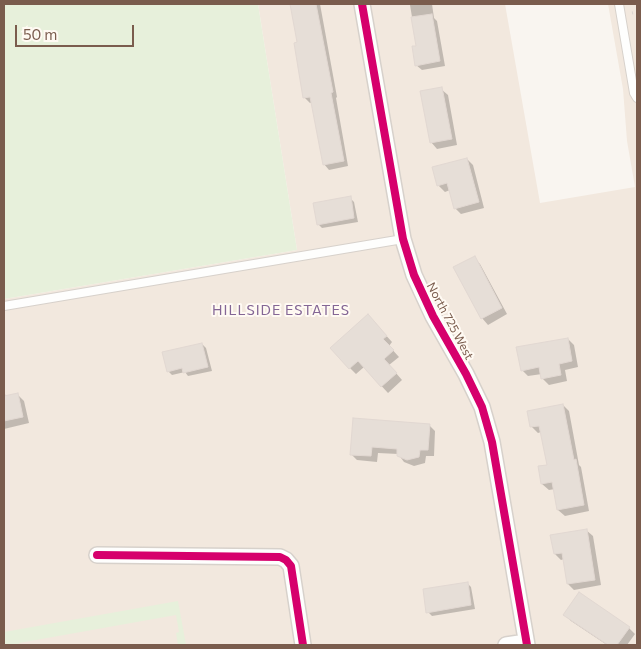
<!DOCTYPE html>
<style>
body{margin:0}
#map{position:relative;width:641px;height:649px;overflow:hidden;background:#f9f5f0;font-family:Commissioner,sans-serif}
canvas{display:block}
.frame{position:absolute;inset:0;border:5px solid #7a5c4d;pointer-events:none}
.scale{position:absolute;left:15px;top:25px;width:119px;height:22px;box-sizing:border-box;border:2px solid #7a5c4d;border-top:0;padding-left:6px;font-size:15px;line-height:18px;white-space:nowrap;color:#7a5c4d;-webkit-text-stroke:4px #fffaf3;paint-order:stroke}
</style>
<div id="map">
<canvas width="641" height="649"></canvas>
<div class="frame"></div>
<div class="scale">50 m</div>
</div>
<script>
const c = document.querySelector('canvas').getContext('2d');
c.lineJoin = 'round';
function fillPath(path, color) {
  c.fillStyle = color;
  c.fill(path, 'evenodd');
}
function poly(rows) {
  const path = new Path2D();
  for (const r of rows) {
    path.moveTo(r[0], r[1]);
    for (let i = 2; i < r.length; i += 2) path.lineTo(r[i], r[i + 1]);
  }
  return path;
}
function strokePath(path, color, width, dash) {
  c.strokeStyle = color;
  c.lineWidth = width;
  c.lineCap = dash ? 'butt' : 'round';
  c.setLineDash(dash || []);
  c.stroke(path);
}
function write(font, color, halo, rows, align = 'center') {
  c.font = font + ' Commissioner,sans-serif';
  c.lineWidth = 4;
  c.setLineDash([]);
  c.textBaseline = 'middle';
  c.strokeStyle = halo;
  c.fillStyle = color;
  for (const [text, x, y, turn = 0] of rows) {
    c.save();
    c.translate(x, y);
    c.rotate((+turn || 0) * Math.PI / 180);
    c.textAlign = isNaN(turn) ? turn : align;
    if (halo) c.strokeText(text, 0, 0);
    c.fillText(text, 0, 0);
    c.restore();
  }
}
fillPath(poly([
 [258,4,505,4,540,203,635,187,627,141,623,89,608,4,637,4,637,645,4,645,4,299,297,250]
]), '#f2e8de');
fillPath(poly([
 [4,4,258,4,297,250,4,299],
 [178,601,186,645,178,645,176,633,179,632,176,615,19,643,19,645,4,645,4,632]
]), '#e7f0db');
fillPath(poly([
 [291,4,320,4,337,97,336,98,348,166,329,170,324,164,313,102,310,103,304,97,298,43],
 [408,4,432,4,434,18,437,21,445,66,422,70,416,65,417,47,410,5],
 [441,89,448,95,457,145,437,149,431,142],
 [467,159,473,165,484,208,461,214,455,208,450,190,445,192,438,185],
 [350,198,354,202,358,222,322,228,318,224],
 [474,258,480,264,507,314,488,325,482,318],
 [374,322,392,342,389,346,399,357,389,365,402,380,388,393,364,367,356,374,350,368],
 [568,339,574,345,578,367,565,370,567,381,549,385,542,378,542,374,528,376,522,370],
 [202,344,206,348,212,371,188,376,185,372,172,375,168,371],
 [4,391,6,397,17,394,24,401,29,423,4,429],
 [563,405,569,411,579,465,581,467,589,511,565,516,558,510,555,489,549,490,542,484,548,466,541,432,538,433,531,426],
 [429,425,435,431,434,456,426,456,425,463,414,466,404,462,398,454,378,453,377,462,357,460,351,454],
 [586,530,593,536,601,585,574,590,568,584,564,559,561,560,555,554],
 [467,583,471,587,475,609,432,616,428,612],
 [565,615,629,628,635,634,627,645,607,645,571,621]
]), '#0003');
const building = poly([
 [290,4,316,4,333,92,331,93,344,161,323,165,310,97,303,98,294,43,297,42,290,4],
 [432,14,440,61,415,66,412,46,416,46,411,17,432,14],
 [442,87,452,139,430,143,420,91,442,87],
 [467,158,479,202,454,209,447,183,437,186,432,167,467,158],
 [351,196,354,218,317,225,313,203,351,196],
 [475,256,502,308,481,319,453,267,475,256],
 [368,314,387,336,383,339,394,350,384,359,397,373,381,387,358,361,349,369,330,348,368,314],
 [568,338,572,361,559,364,561,375,541,379,539,367,521,371,516,347,568,338],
 [202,343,208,367,183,373,182,368,167,372,162,352,202,343],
 [18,393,23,417,4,421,4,396,18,393],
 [563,404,574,460,576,459,584,505,557,510,552,482,541,484,538,466,547,465,539,426,530,427,527,411,563,404],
 [353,418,430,424,428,450,420,450,419,457,407,460,397,456,397,449,372,447,371,456,350,455,353,418],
 [587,529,595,580,567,584,562,553,554,554,550,535,587,529],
 [468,582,471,605,426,613,423,589,468,582],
 [579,592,630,627,617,645,608,645,563,615,579,592]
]);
fillPath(building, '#e6ded7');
strokePath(building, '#e2d8d2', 1);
const service = poly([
 [619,4,634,93,637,98],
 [4,306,403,239]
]);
const minor = poly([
 [362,4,403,239,414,275,433,316,466,374,482,407,492,442,527,645],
 [97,555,280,557,286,560,291,566,303,645],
 [506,645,526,642]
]);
strokePath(service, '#d7d1cb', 10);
strokePath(minor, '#d7d1cb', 18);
strokePath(poly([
 [632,13,637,12]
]), '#dcd5d0', 3, [1, 4]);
strokePath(service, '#fefefd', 8);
strokePath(minor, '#fefefd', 15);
strokePath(poly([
 [362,4,403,239,414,275,433,316,466,374,482,407,492,442,527,645],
 [97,555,280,557,286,560,291,566,303,645]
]), '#d6006c', 8);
write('12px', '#7a5c4d', '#fffaf3', [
 ["North 725 West",450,321,62]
]);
c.letterSpacing = '1px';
write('14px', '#846695', '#fffaf3', [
 ["HILLSIDE ESTATES",281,310]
]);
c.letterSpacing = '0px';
</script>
